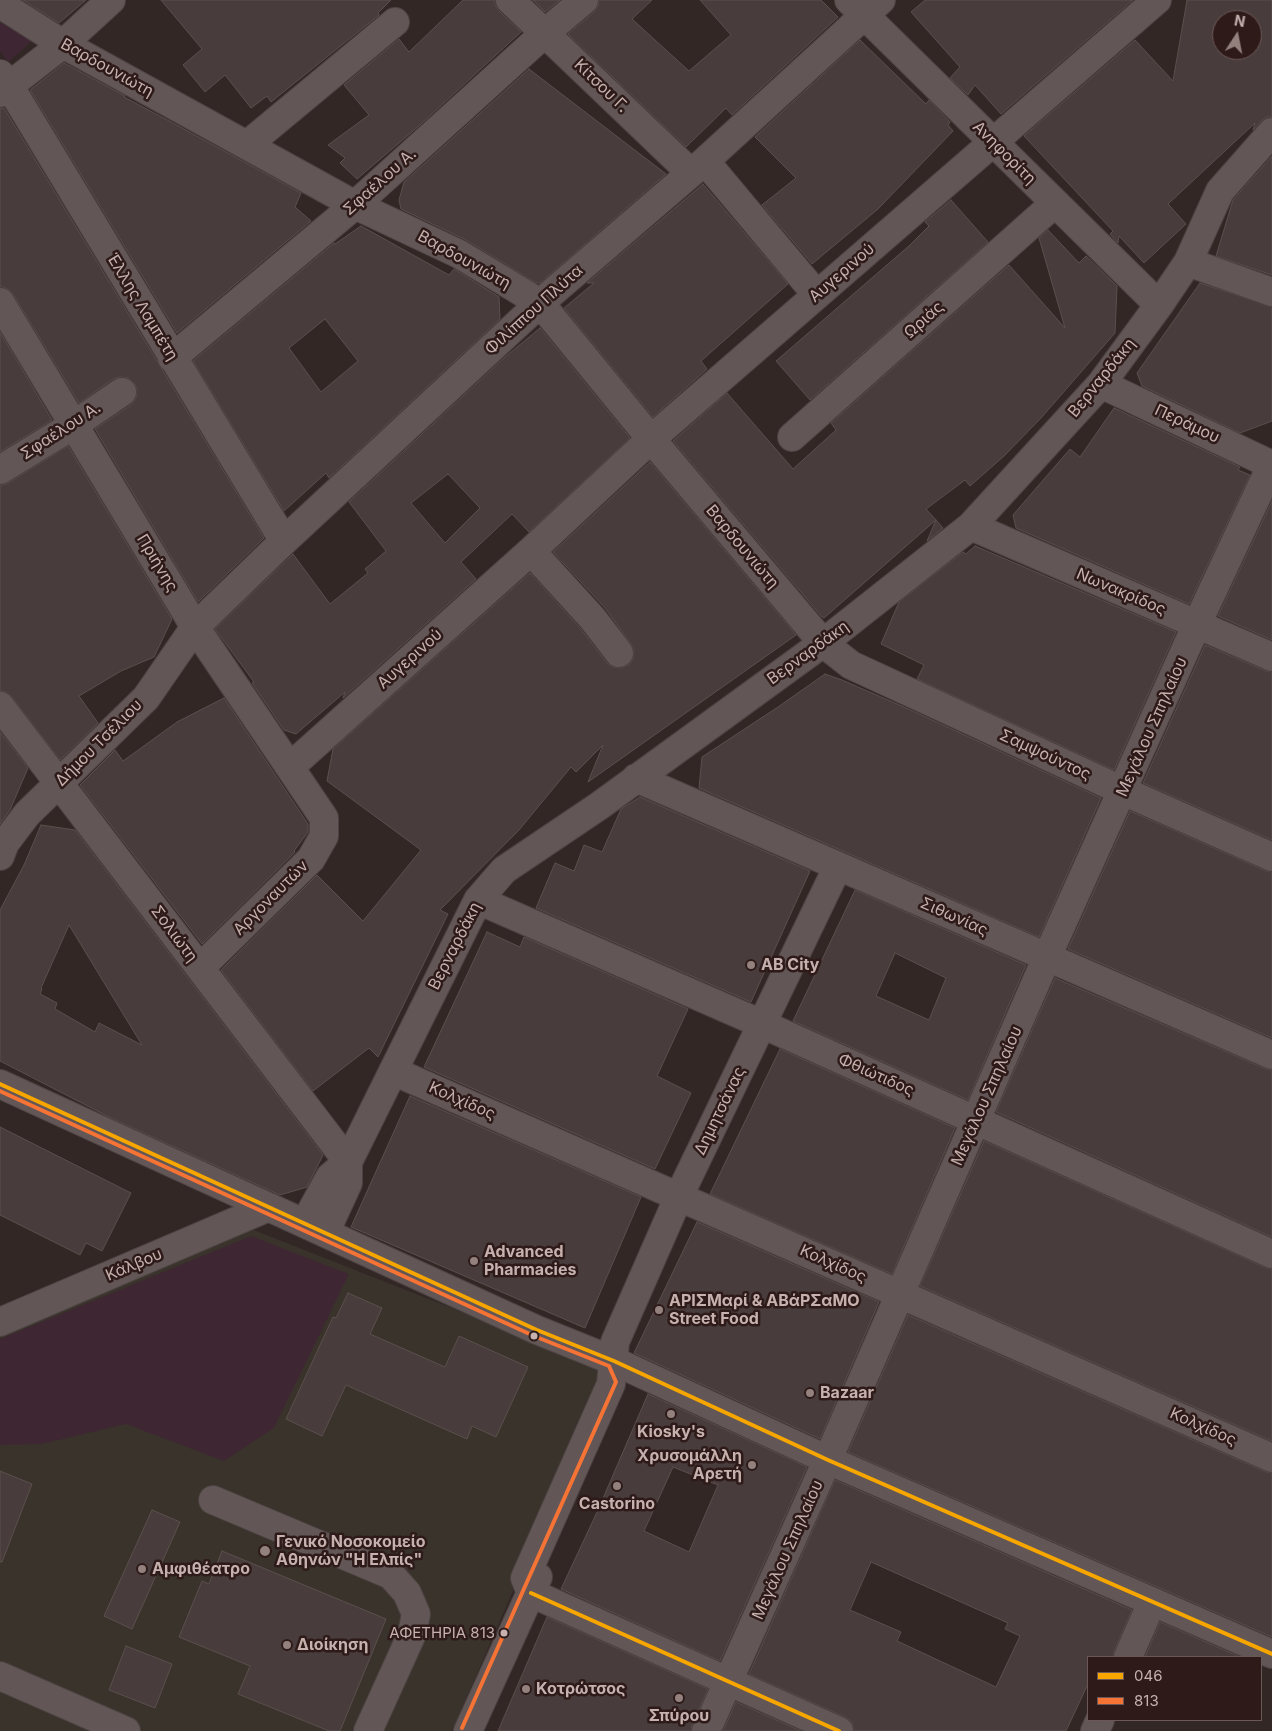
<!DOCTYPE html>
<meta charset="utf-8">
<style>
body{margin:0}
#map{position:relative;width:1272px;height:1731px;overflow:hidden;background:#332726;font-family:Inter,sans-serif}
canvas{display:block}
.legend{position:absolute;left:1087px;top:1656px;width:175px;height:65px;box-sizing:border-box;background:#2e1b19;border:1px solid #6b5755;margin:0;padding:6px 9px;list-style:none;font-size:15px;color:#c6b1ae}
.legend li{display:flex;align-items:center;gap:10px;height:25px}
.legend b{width:25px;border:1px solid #6b5755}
.north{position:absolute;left:1212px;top:10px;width:50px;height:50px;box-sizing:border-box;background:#2e1b19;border:1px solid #6b5755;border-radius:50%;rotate:11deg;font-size:14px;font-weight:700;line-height:20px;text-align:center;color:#c6b1ae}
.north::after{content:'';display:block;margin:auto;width:18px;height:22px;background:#93817e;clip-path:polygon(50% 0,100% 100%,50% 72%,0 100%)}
</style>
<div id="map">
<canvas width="1272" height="1731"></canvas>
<ul class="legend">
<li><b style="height:6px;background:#f7a600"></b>046</li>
<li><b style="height:6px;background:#f57335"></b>813</li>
</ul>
<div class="north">N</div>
</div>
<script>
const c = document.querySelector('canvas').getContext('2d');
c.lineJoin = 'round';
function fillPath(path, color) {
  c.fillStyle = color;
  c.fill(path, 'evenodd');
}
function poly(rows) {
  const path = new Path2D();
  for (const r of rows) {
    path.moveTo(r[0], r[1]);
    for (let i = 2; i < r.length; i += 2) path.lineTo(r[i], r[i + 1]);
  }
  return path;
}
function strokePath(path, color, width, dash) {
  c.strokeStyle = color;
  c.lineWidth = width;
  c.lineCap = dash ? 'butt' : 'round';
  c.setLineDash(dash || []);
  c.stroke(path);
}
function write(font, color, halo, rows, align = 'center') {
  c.font = font + ' Inter,sans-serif';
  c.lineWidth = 5;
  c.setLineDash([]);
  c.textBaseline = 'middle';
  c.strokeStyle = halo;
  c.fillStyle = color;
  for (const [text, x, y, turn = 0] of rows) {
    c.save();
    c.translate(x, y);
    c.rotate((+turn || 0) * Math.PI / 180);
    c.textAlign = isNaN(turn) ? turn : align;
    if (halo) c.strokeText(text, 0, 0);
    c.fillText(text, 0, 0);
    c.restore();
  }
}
fillPath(poly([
 [251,1229,609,1370,452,1731,0,1731,0,1331]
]), '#39332b');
fillPath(poly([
 [0,16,35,38,8,62,0,51],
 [251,1236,349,1274,274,1428,224,1461,126,1424,42,1444,0,1445,0,1339]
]), '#3e2732');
const building = poly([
 [23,0,86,0,59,23,23,0],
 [161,0,391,0,378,13,379,15,271,102,267,96,251,108,225,75,205,92,183,65,202,49,161,0],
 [463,0,495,0,495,5,499,11,521,32,420,125,357,179,340,163,345,158,328,145,369,115,344,85,399,39,409,52,463,0],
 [533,0,560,0,545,12,533,0],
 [599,0,652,0,632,19,689,71,731,35,700,0,821,0,838,17,732,115,726,108,686,147,568,34,594,12,598,6,599,0],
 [925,0,1133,0,1001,114,975,85,968,95,950,78,960,67,911,12,925,0],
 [1187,0,1272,0,1272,117,1267,117,1261,121,1253,130,1255,123,1168,204,1186,224,1144,263,1119,236,1118,243,1110,234,1113,231,1024,136,1135,40,1173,81,1187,0],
 [1222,20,1252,20,1252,50,1222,50,1222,20],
 [860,40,926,104,929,100,950,122,948,125,953,131,878,209,812,264,762,205,796,178,755,137,860,40],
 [64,63,125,96,124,97,171,122,301,193,295,207,311,221,177,333,30,90,64,63],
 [529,69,666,174,540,283,536,283,466,240,401,209,399,200,404,182,529,69],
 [0,108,4,108,264,538,198,602,95,429,131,405,136,398,137,390,135,384,128,378,120,377,113,379,79,403,13,294,8,289,0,286,0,108],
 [1272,156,1272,275,1216,256,1233,200,1272,156],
 [703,184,788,284,701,361,707,369,653,417,564,308,594,283,587,283,703,184],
 [951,200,988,242,810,400,776,361,910,245,929,226,925,222,951,200],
 [361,226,449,275,454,269,499,297,500,319,329,478,326,473,284,511,193,361,334,243,335,244,361,226],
 [325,319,358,361,321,392,289,348,325,319],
 [1048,230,1079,263,1086,256,1117,286,1115,333,1041,418,1004,456,970,486,965,480,926,509,936,520,824,618,822,617,673,441,727,393,793,469,836,430,831,423,1009,265,1065,328,1039,238,1048,230],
 [1200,283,1272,307,1272,421,1240,433,1142,386,1137,373,1200,283],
 [540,328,630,438,529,532,512,514,461,562,476,579,343,698,345,692,296,734,284,730,252,683,254,682,215,629,293,554,330,604,368,573,365,569,386,551,349,502,505,357,540,328],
 [448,474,480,508,445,543,411,503,448,474],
 [0,332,52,420,0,452,0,332],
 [1114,408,1240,467,1238,470,1250,475,1189,604,1016,528,1013,515,1070,449,1080,457,1114,408],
 [68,446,172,619,154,657,121,671,79,696,98,723,60,760,12,697,6,692,0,691,0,486,8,483,68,446],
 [650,462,796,635,588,782,603,745,576,772,571,767,519,830,440,910,448,914,378,1057,369,1048,313,1091,221,970,317,875,363,921,421,850,327,781,333,749,530,573,581,629,607,663,613,667,621,668,629,665,633,659,634,651,631,644,605,608,553,552,650,462],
 [1272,501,1272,640,1218,616,1272,501],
 [936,520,943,528,927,541,936,520],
 [975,546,1176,632,1114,770,917,679,924,665,881,644,899,602,963,552,966,554,975,546],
 [1205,645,1266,671,1272,672,1272,840,1143,783,1205,645],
 [825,674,842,680,904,707,1101,798,1039,937,699,788,702,757,778,707,825,674],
 [224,698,308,824,308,832,294,851,295,852,202,944,80,785,115,750,123,761,177,722,224,698],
 [0,732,28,768,10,810,0,824,0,732],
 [640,797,810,871,751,1002,536,908,555,863,574,871,584,845,602,852,621,809,640,797],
 [1130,811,1266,871,1272,872,1272,1038,1068,949,1130,811],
 [41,825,75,830,323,1155,307,1187,280,1195,111,1118,0,1061,0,910,24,865,41,825],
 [69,925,114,999,142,1045,99,1023,95,1032,55,1009,57,1003,40,994,42,989,41,988,69,925],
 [855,890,1026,965,968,1100,793,1021,855,890],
 [895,953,946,978,929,1020,876,996,895,953],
 [487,932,520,947,524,937,688,1009,657,1076,691,1093,655,1169,424,1067,487,932],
 [1055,978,1266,1069,1272,1070,1272,1237,996,1112,1055,978],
 [780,1049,955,1128,892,1274,710,1194,780,1049],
 [410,1096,641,1197,585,1328,351,1227,410,1096],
 [0,1127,131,1193,102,1251,86,1243,80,1255,0,1215,0,1127],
 [984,1141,1266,1268,1272,1269,1272,1441,920,1286,984,1141],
 [697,1222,879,1302,820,1439,634,1353,697,1222],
 [348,1293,382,1308,370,1334,445,1367,459,1336,528,1367,496,1437,472,1426,467,1439,346,1385,322,1436,286,1419,333,1317,336,1318,348,1293],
 [908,1315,1266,1472,1272,1473,1272,1637,848,1452,908,1315],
 [648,1394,807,1467,720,1661,561,1589,598,1510,648,1394],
 [673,1467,718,1485,689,1552,644,1531,673,1467],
 [0,1471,32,1484,2,1562,0,1562,0,1471],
 [835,1480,1132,1610,1114,1651,1113,1657,1088,1657,1088,1684,1066,1731,854,1731,852,1722,845,1717,749,1674,835,1480],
 [871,1562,1008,1623,1005,1629,1020,1636,996,1687,897,1641,901,1632,850,1610,871,1562],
 [152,1510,180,1522,132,1629,104,1616,152,1510],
 [222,1551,386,1619,340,1731,329,1731,238,1694,250,1666,179,1637,202,1581,209,1584,222,1551],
 [547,1617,708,1689,692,1725,691,1731,498,1731,547,1617],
 [1160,1622,1240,1657,1145,1657,1160,1622],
 [126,1646,172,1664,155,1708,109,1690,126,1646],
 [736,1702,801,1731,723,1731,736,1702]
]);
fillPath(building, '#483d3c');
strokePath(building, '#5c4f4d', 1);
const minor = poly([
 [510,0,691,173],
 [849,0,1159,305],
 [0,4,63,44,355,205,459,254,540,303,651,439,823,643,851,665,1123,791,1272,857],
 [0,74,10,87,284,541],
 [0,93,63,44,111,0],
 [247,145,395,22],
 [705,161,817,295],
 [1188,262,1272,292],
 [0,302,195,627,324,818,324,836,311,859,200,968],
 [172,358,355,205,545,33,584,0],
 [1101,384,1272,465],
 [792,437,1055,203],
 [0,470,75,424,122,392],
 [971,526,1272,657],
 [531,551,593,619,619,653],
 [0,706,348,1162],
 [290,767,531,551,651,439,1157,0],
 [636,778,1272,1055],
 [0,856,5,843,27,814,146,698,195,627,284,541,540,303,705,161,881,0],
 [478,900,762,1024,1272,1254],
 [393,1071,1272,1458],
 [0,1084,537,1330,614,1361,828,1460,1272,1654],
 [305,1223,330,1177,348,1162,478,900,504,870,599,806,823,643,971,526,1101,384,1159,305,1188,262,1220,191,1272,132],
 [325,1233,348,1183,348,1162],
 [0,1322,269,1207],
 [213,1500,391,1575,407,1593,416,1614,412,1634,368,1731],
 [531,1593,525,1578,611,1384,615,1342,679,1196,838,866],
 [531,1593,839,1731],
 [1128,1657,1152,1602],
 [0,1676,126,1731],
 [468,1731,538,1577],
 [706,1731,835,1443,1047,957,1197,624,1272,464],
 [1095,1731,1100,1720]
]);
strokePath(minor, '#4c4342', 30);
strokePath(minor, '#625756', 28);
strokePath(poly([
 [0,1084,537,1330,614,1361,828,1460,1272,1654],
 [531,1593,839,1731]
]), '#f7a600', 4);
strokePath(poly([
 [0,1091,534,1336,609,1366,616,1382,462,1728]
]), '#f57335', 4);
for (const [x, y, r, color] of [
 [751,965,5,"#93817e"],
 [474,1261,5,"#93817e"],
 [659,1310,5,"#93817e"],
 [534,1336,4.5,"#c6b1ae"],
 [810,1393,5,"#93817e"],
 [671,1414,5,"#93817e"],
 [752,1465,5,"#93817e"],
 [617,1486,5,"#93817e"],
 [265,1551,6,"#93817e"],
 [142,1569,5,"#93817e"],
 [504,1633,4.5,"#c6b1ae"],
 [287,1645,5,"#93817e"],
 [526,1689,5,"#93817e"],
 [679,1698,5,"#93817e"]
]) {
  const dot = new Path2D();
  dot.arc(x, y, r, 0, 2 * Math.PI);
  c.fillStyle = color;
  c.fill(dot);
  strokePath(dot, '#2e1b19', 2);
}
write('15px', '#c6b1ae', '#2e1b19', [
 ["ΑΦΕΤΗΡΙΑ 813",495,1633]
], 'right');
write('16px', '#c6b1ae', '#2e1b19', [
 ["Βαρδουνιώτη",107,68,29],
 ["Κίτσου Γ.",601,86,44],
 ["Ανηφορίτη",1004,153,45],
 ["Σφαέλου Α.",380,182,-42],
 ["Βαρδουνιώτη",464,260,29],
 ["Αυγερινού",842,273,-41],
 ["Έλλης Λαμπέτη",142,307,59],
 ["Φιλίππου Πλύτα",534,310,-42],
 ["Ωριάς",924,320,-42],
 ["Βερναρδάκη",1102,378,-51],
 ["Περάμου",1187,424,25],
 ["Σφαέλου Α.",61,431,-33],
 ["Βαρδουνιώτη",742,547,50],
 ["Πριήνης",157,563,59],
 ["Νωνακρίδος",1121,592,23],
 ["Βερναρδάκη",808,653,-36],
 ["Αυγερινού",410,659,-42],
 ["Μεγάλου Σπηλαίου",1152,727,-66],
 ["Δήμου Τσέλιου",99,743,-45],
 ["Σαμψούντος",1045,755,25],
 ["Αργοναυτών",271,898,-45],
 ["Σιθωνίας",954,917,24],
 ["Σολιώτη",174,934,53],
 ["Βερναρδάκη",455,946,-63],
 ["Φθιώτιδος",876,1075,24],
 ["Μεγάλου Σπηλαίου",987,1096,-66],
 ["Κολχίδος",462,1101,24],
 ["Δημητσάνας",720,1111,-64],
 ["Κολχίδος",833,1264,24],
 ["Κάλβου",134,1265,-23],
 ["Κολχίδος",1203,1427,24],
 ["Μεγάλου Σπηλαίου",788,1550,-66]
]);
write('bold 16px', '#c6b1ae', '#2e1b19', [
 ["ΑΒ City",761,965],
 ["Advanced",484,1252],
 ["Pharmacies",484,1270],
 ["ΑΡΙΣΜαρί & ΑΒάΡΣαΜΟ",669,1301],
 ["Street Food",669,1319],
 ["Bazaar",820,1393],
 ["Kiosky's",671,1432,"center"],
 ["Χρυσομάλλη",742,1456,"right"],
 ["Αρετή",742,1474,"right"],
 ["Castorino",617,1504,"center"],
 ["Γενικό Νοσοκομείο",276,1542],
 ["Αθηνών \"Η Ελπίς\"",276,1560],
 ["Αμφιθέατρο",152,1569],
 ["Διοίκηση",297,1645],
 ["Κοτρώτσος",536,1689],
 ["Σπύρου",679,1716,"center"]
], 'left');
</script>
